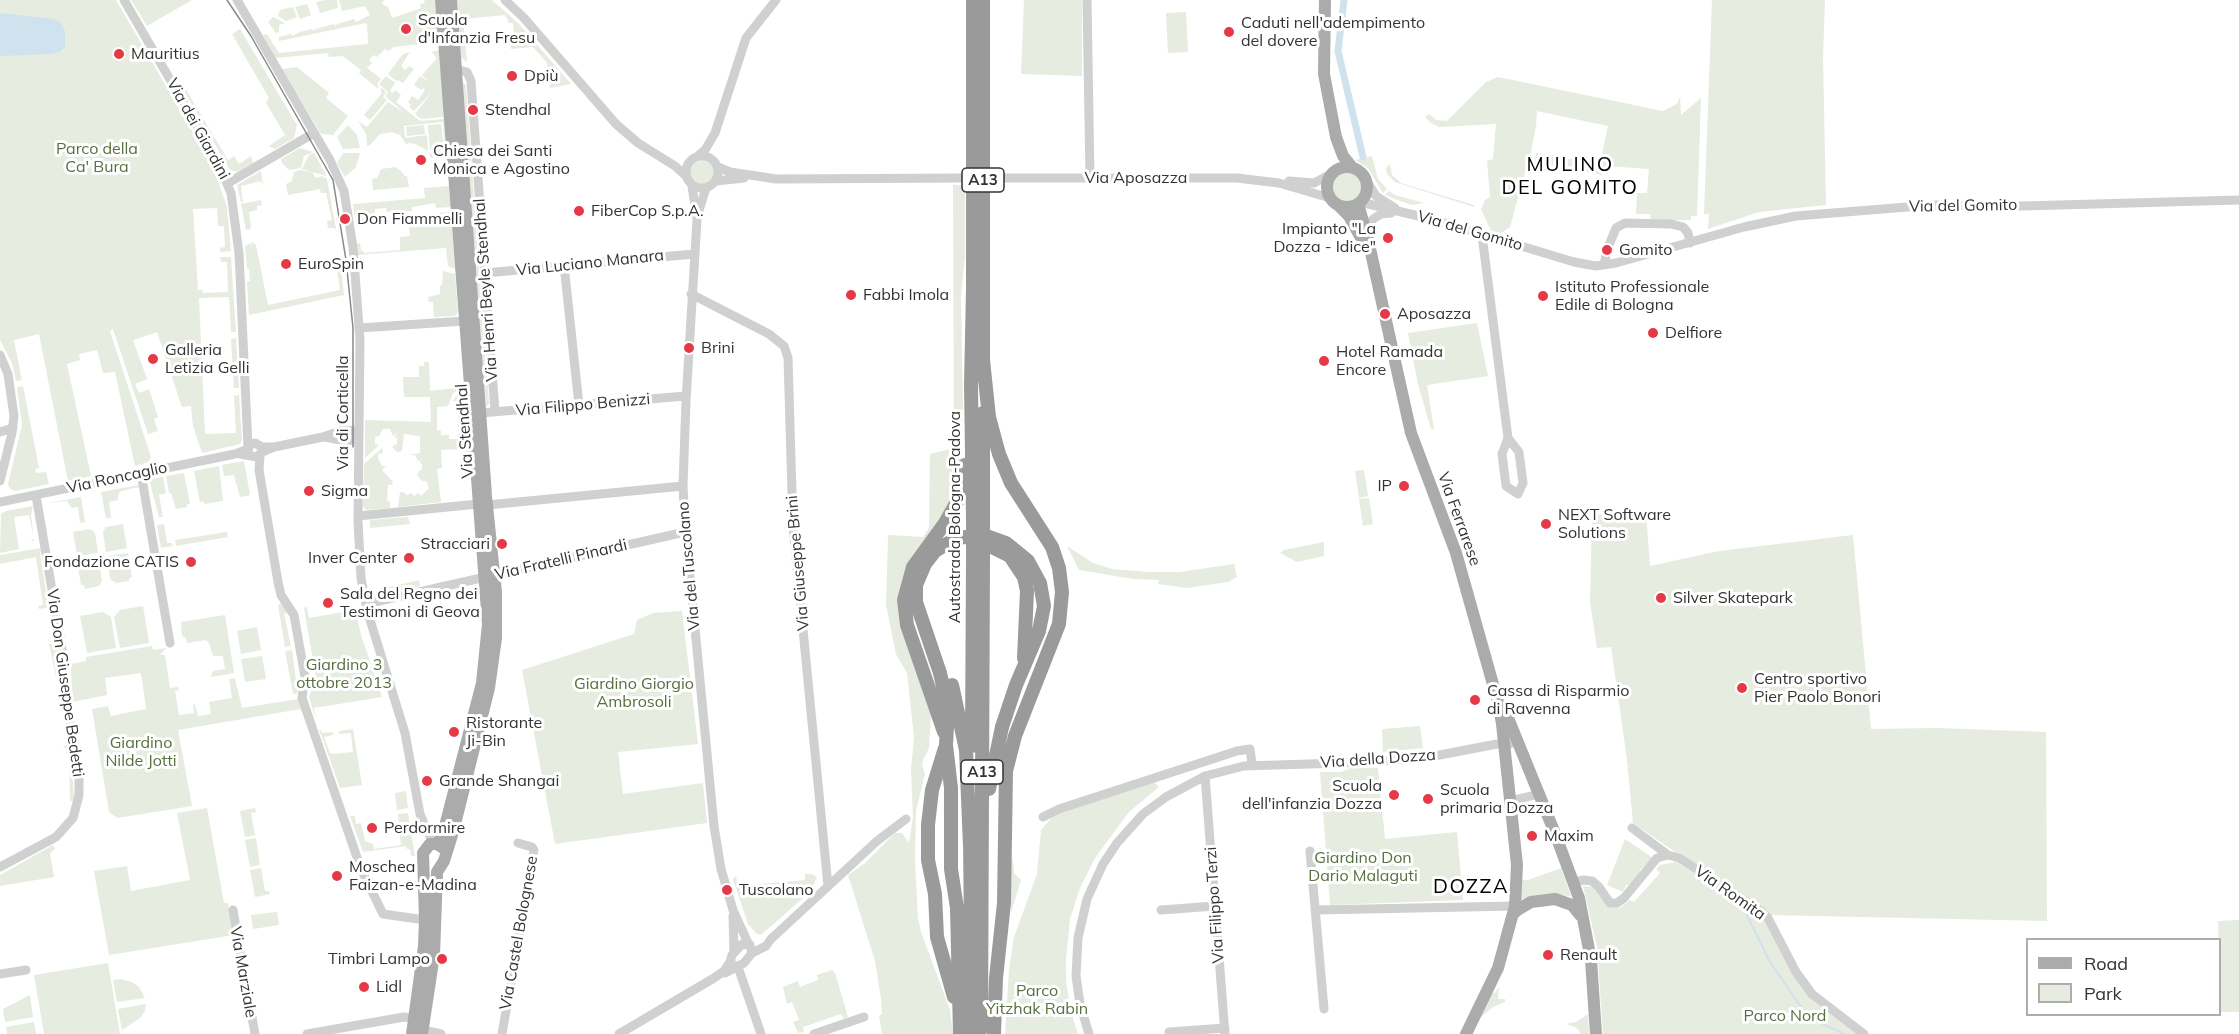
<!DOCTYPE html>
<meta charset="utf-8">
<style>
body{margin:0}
#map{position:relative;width:2239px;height:1034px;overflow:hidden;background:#fff;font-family:Mulish,sans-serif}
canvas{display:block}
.legend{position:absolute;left:2026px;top:938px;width:195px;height:78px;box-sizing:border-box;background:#fff;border:2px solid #adadad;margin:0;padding:8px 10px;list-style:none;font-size:18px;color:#333}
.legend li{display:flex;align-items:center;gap:12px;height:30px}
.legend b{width:30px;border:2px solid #adadad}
</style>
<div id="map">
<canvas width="2239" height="1034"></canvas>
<ul class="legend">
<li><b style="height:8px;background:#ababab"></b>Road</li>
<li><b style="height:16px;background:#e6ecdf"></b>Park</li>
</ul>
</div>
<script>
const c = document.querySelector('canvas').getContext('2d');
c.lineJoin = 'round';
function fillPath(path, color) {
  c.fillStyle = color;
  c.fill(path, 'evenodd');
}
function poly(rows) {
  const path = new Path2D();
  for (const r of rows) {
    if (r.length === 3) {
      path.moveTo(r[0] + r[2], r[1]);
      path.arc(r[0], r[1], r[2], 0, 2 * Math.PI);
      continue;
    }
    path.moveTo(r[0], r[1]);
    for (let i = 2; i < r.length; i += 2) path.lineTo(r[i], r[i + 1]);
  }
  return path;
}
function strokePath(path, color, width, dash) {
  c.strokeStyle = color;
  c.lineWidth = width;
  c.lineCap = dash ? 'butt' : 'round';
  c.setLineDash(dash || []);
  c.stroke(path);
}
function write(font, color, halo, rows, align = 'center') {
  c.font = font + ' Mulish,sans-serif';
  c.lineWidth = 6;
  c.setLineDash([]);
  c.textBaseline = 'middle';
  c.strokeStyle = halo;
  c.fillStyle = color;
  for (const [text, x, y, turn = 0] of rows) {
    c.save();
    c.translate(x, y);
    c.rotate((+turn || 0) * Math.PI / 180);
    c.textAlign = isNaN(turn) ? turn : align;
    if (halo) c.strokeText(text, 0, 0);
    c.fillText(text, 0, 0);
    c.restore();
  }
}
fillPath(poly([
 [0,0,116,0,213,167,227,207,231,251,220,252,220,248,225,247,224,226,218,226,217,208,193,209,198,290,202,290,203,293,228,292,227,262,221,262,220,257,231,257,236,332,231,332,229,297,199,298,205,434,236,433,234,396,239,395,242,440,240,444,202,453,193,426,191,406,182,407,157,332,133,340,147,379,135,384,139,393,149,389,158,417,154,419,158,431,148,434,113,329,110,331,151,457,148,462,135,466,115,372,103,373,97,350,79,354,80,360,67,364,91,476,68,481,39,334,14,340,22,380,16,381,12,363,0,340],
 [131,0,192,0,147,26],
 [326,0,337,0,338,8,320,13,316,2],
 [339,0,384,0,382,4,388,7,392,18,421,8,420,4,425,3,424,0,435,0,439,42,394,47,388,51,385,49,377,57,374,55,369,60,372,63,368,67,365,66,381,79,377,84,379,86,377,88,359,73,361,70,343,56,329,57,328,53,276,58,263,35,267,34,279,53,367,44,368,43,367,24,366,23,279,41,279,37,291,34,292,36,300,32,312,29,314,31,316,29,334,24,335,27,337,24,354,19,356,22,370,15,365,6,342,11],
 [457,0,492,0,519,24,571,84,550,88,547,63,533,47,511,49,511,44,515,43,513,23,509,23,505,15,463,19,467,62,461,57],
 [1024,0,1082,0,1082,76,1021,74],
 [1712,0,1825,0,1823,58,1826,205,1759,212,1708,229,1709,214,1704,214],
 [307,4,311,15,300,19,295,7],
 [293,7,297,17,286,21,278,16,280,10],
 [1186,12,1188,52,1168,53,1166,13],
 [273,17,285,23,279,25,279,32,276,33,268,22],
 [240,29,297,125,294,138,275,149,269,146,285,135,266,103,269,98,232,34],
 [439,50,444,117,421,119,415,114,432,92,414,111,409,107,411,105,408,102,412,96,418,100,425,90,423,88,421,90,414,85,420,76,430,82,422,75,437,58,432,52],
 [410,52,401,66,405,70,409,66,414,69,403,83,398,80,396,81,388,74,403,54],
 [297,67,329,93,326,98,348,116,333,135,321,134,282,69],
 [386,76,395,83,390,91,393,93,395,90,401,95,396,102,420,121,444,119,447,158,439,155,431,158,429,153,445,151,443,122,404,126,405,138,427,135,428,151,417,145,410,143,406,144,400,135,392,132,380,134,370,145,367,146,366,134,358,121,367,127,388,102,406,114,385,96,388,92,379,84],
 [1498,77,1663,111,1677,104,1680,97,1681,115,1701,98,1697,216,1691,216,1691,220,1651,221,1650,214,1636,214,1637,193,1647,193,1649,169,1606,166,1602,175,1535,162,1536,153,1600,164,1608,126,1537,111,1536,126,1531,151,1510,227,1501,233,1491,231,1481,209,1485,200,1490,197,1487,161,1493,159,1496,124,1439,127,1431,123,1425,117,1429,114,1436,120,1447,121,1486,82],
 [462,82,466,85,489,404,486,407],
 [182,83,228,160,234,156,239,164,251,156,253,163,237,172,230,170,181,86],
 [382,88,386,92,383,97,387,100,370,120,364,115,382,93,380,90],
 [441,124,444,150,430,151,428,125],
 [348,125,357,135,360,148,343,149,337,137],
 [424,125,425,134,407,136,406,127],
 [300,148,313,152,304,156,301,168,289,170,282,163,281,159],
 [314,153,325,173,326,176,302,169,309,155],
 [343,153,360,153,356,167,345,177,337,163],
 [1372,156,1378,179,1387,189,1383,193,1368,168,1355,160],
 [702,173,12],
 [1390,164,1392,175,1401,183,1474,205,1474,207,1395,182,1387,174,1386,168],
 [396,167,403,173,404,176,407,176,409,187,373,190,372,179,377,178,381,169],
 [300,170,312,172,316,178,322,176,327,179,336,229,333,228,328,228,327,221,332,220,326,193,321,193,320,189,288,195,286,184,292,181,294,172],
 [261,171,263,186,261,181,241,186,243,202,241,202,237,185],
 [1347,187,15],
 [953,185,965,185,965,256,961,296,963,408,960,469,951,506,906,569,899,595,931,716,929,748,924,758,922,765,925,774,916,811,915,860,918,918,921,932,950,1010,953,1034,882,1034,879,1016,882,1014,881,999,875,961,848,875,865,863,895,833,902,833,909,843,913,817,911,770,914,737,907,673,896,654,886,605,888,535,923,537,929,528,930,454,954,448],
 [449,186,451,207,436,208,435,203,412,207,412,211,387,212,386,208,375,209,375,220,378,220,379,224,356,227,353,204,425,198,424,188],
 [1389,191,1395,195,1424,203,1412,205,1392,198,1385,195],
 [261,200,262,205,257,206,257,210,249,212,251,226,250,229,246,230,241,204],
 [451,212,455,269,448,266,446,248,358,255,357,244,360,243,361,250,365,253,400,250,400,237,410,236,409,226,428,223,427,214],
 [251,242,256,245,268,305,340,290,337,269,341,269,344,295,249,315,247,282,250,281,249,269,247,269,245,246,250,243,251,249],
 [443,271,455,274,458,312,455,316,434,317,433,302,429,302,428,297,440,294,440,285,442,285],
 [1477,323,1488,376,1427,385,1434,429,1431,429,1418,384,1408,333],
 [236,338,239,388,234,388,231,339],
 [424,362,429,362,430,391,463,387,453,393,448,406,437,407,437,430,441,431,441,435,449,435,449,439,459,439,457,401,453,401,458,393,464,392,469,459,462,459,461,449,441,450,442,468,437,469,441,502,398,507,400,492,403,492,407,495,411,493,414,496,419,493,421,496,429,488,426,481,422,481,417,475,419,471,422,470,422,464,419,462,423,458,418,461,415,455,408,455,420,453,420,436,404,434,402,451,397,452,392,447,397,444,397,438,394,437,398,432,393,436,390,429,383,429,379,436,375,437,375,444,379,445,365,458,365,420,431,422,430,397,404,397,403,377,419,377,419,366,424,366],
 [23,386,39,468,35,469,36,473,46,472,49,484,15,491,10,489,8,484,22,425,17,387],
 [382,448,383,453,378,454,378,458,382,466,386,466,382,470,393,482,392,485,388,485,387,500,390,502,390,508,366,510,363,506,364,464],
 [244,461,250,495,240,497,234,475,224,476,222,465],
 [219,466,223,501,204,504,203,501,200,502,194,471],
 [1364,470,1368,496,1359,498,1355,471],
 [184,473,190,504,187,504,187,507,176,509,171,493,169,493,166,476],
 [163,477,166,493,159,495,163,517,159,517,149,479],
 [139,485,139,487,121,491,118,495,118,500,109,502,111,518,106,518,101,492],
 [81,497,85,522,80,523,78,507,72,508,67,501,48,503],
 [1369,498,1373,524,1363,526,1359,499],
 [33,506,31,515,34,541,30,541,34,539,29,515,14,517,19,549,0,553,1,514,6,511],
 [1646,512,1650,566,1719,551,1853,535,1871,729,1938,728,2046,732,2047,921,1768,915,1804,984,1864,1034,1603,1034,1597,947,1583,886,1595,887,1609,906,1620,908,1630,900,1634,902,1660,873,1656,869,1660,865,1676,862,1703,879,1704,877,1738,895,1633,823,1627,760,1611,647,1597,648,1590,602,1592,515],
 [408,517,410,524,370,528,370,520],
 [123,524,127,548,106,552,103,532,106,527],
 [164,524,167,543,172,543,173,546,161,548,157,525],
 [90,529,95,533,98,553,77,556,73,532],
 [227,532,228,537,176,546,175,540],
 [1324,542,1324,556,1297,562,1280,553,1284,550],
 [1067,546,1093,563,1112,569,1148,572,1180,572,1234,564,1237,577,1228,582,1187,588,1158,584,1159,580,1133,579,1079,570],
 [41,548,40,553,48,605,51,607,39,609,38,606,43,605,36,557,0,564,0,555],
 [128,553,132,577,129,578,129,581,116,583,110,579,107,556],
 [99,558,102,581,99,586,85,589,84,585,81,585,77,561],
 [419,580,420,586,378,596,377,590],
 [282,603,289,613,284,614,291,646,285,647,278,605],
 [143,606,149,643,120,648,114,617,120,610],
 [307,607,309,618,355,610,362,638,382,697,314,708,316,720,309,697,316,678,304,608],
 [682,611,698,744,618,752,623,794,703,783,707,823,555,844,522,670,634,634,637,620,653,613],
 [103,612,111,617,116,648,87,653,80,616],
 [225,615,234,673,211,677,213,671,225,669,223,656,213,656,209,643,206,640,187,643,186,638,182,636,181,622],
 [257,627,261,650,241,654,237,631],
 [57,643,58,654,60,655,60,676,56,677,49,644],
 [152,646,153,650,166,648,160,655,165,655,170,688,178,687,179,690,175,691,179,715,194,713,193,705,195,704,198,716,211,714,209,702,232,698,229,679,235,678,242,708,298,699,301,709,178,730,192,806,117,818,109,812,92,709,108,706,111,716,146,709,141,673,105,678,107,695,72,702,71,664,86,661,86,657],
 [292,650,296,680,301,679,297,694,293,694,285,651],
 [262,656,266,679,245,682,241,659],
 [1420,726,1423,748,1383,752,1382,729],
 [319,729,323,733,333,732,333,735,324,737,330,753,333,754,353,752,351,733,339,734,339,731,353,729,362,785,340,788],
 [68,745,71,757,74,798,73,801,70,801,69,752,63,746],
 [1351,768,1378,768,1385,839,1457,832,1463,900,1330,905,1320,772,1341,772],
 [1154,782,1159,787,1129,812,1095,858,1080,888,1070,919,1066,959,1066,982,1071,1012,1078,1034,1005,1034,1009,970,1014,937,1037,874,1041,830,1054,815],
 [406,791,408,808,397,810,395,793],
 [207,808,224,903,228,903,234,935,109,955,94,871,127,866,131,891,190,880,177,813],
 [255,808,256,812,251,813,255,835,245,837,240,811],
 [408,813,415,856,411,856,410,849,407,849,406,846,363,852,350,816,355,816,356,824,361,823,365,841,373,844,374,849,401,845,398,814],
 [256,838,260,865,250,867,245,840],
 [1625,839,1653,858,1639,871,1640,872,1629,885,1626,885,1623,892,1607,885],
 [53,845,55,849,50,853,54,877,0,886,0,875],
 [1010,860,1013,860,1014,873,1021,880,1011,913],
 [261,868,265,891,269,891,270,894,255,897,250,870],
 [1561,868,1571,896,1544,894,1520,900,1521,880,1528,880],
 [805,874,812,874,817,877,811,891,761,935,757,934,748,924,733,879,736,876,738,886,805,880],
 [277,912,279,925,253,929,251,915],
 [2239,920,2239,1012,2220,1012,2218,921],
 [108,963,120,1034,44,1034,34,975],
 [832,970,835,973,848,1017,844,1019,841,1014,803,1027,804,1032,798,1033,793,1022,799,1020,792,1002,787,1004,783,987,798,981,800,987,818,980,817,975],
 [121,979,132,982,139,987,145,998,117,1002,113,980],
 [1499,986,1498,999,1505,999,1505,1002,1493,1007,1481,1017,1488,995,1496,992],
 [30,995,33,1017,5,1022,3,1009],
 [146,1004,145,1011,140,1018,122,1030,118,1009],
 [1588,1014,1589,1034,1581,1034,1577,1028,1566,1024,1576,1022],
 [34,1022,36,1034,7,1034,6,1027]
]), '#e6ecdf');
fillPath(poly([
 [0,13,54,19,60,22,65,31,65,46,61,51,52,54,0,56]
]), '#cfe2ee');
strokePath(poly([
 [1740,901,1770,962,1808,1017,1844,1034]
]), '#cfe2ee', 2);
strokePath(poly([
 [1344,0,1338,51,1363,157]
]), '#cfe2ee', 7);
strokePath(poly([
 [124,0,216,159,231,193,239,253,248,447],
 [237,0,330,160,344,191,353,247,360,340,358,521,361,578,367,610,405,733,420,814,433,844],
 [505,0,524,18,616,124,638,143,675,166,686,176],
 [1087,0,1090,178],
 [455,69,467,72,471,81,495,412],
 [702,172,16],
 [698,156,705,150,715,133,746,38,776,0],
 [718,167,730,172,776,179,964,178],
 [993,178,1237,178,1279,183,1330,198],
 [1366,180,1376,196,1395,208],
 [716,181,744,178],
 [1289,181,1314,183,1331,174],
 [228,183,314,133],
 [692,186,697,220,686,401,683,486,685,525,714,826,721,869,733,910,749,945],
 [1360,202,1435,220,1574,262,1596,266,1616,263,1744,227,1796,216,1932,205,2023,206,2239,200],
 [698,214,706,188],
 [1370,235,1370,225,1373,219,1381,214,1391,213],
 [1482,235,1508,438,1502,454,1506,486,1518,494,1523,483,1519,452,1508,438],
 [564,265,579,405],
 [1604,265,1607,250,1616,228,1625,223,1671,224,1683,227,1688,233,1690,243],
 [485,273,694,254],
 [691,294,769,334,784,346,788,358,793,527,828,886],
 [359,328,465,321],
 [0,355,8,374,14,416,12,433,0,481],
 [480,413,686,396],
 [0,432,13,428],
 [325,437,346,441,359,439],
 [248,452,249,445,255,443,262,447,272,447],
 [240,454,257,457,262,452,274,447,323,437,343,430,359,431],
 [260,456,259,470,278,582,281,595,294,615,305,677,302,698,361,869,383,914,425,920],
 [141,473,170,643],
 [0,502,235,454,248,449],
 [487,505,683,486],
 [358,516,478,504],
 [366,604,685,532],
 [1205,776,1225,1034],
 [1510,801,1539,794],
 [1043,817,1059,809,1237,751,1250,749,1252,764],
 [1632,828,1668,855],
 [1310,851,1324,1009],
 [0,867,56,837,73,818,79,795,79,776,65,694,63,655,36,495],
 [1574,882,1584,880,1592,881,1599,887,1610,903,1617,903,1624,898,1657,858,1668,855,1679,858,1761,911,1768,918,1796,972,1812,994,1864,1034],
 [233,910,255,1034],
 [1161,910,1215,906],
 [1316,910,1515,906],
 [733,916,734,953],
 [752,953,766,946,771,939,877,841,906,819],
 [738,967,761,1034],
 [725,973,744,963,752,953,750,945,742,944,732,955,730,962,736,967],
 [0,974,26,970],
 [424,1028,428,1031,441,1034],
 [1169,1032,1225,1028],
 [307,1034,404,1017,414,1018],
 [502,1034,534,850,532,847,518,843],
 [619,1034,714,978,724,971,730,962],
 [814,1034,864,1017],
 [1089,1034,1080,1004,1076,976,1078,938,1087,899,1103,864,1117,843,1143,814,1166,797,1205,776,1244,766,1373,762,1429,757,1497,744,1510,744]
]), '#d0d0d0', 9);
strokePath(poly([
 [1325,0,1324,74,1336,137,1343,156,1352,167],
 [1347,187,20],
 [1358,204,1367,235,1411,433,1456,553,1498,702,1502,724,1517,865,1515,906,1498,968,1466,1034],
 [1339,206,1349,216,1360,236],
 [1504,708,1556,836,1579,898,1591,960,1596,1034],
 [437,844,443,834,482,683,488,624,441,0],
 [1513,914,1519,909,1531,902,1555,899,1572,905,1580,915],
 [412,1034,424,946,425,920,423,853,430,844,437,844,443,848],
 [422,1034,434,955,437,872,444,861,453,832,489,688,496,638,496,592,486,496,451,0]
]), '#ababab', 12);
strokePath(poly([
 [973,0,973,289,971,385,973,520],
 [983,360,989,417,999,454,1011,483,1052,547,1059,568,1062,592,1059,624,1015,736,1006,771,1004,903,996,978,994,1034],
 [983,367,983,0],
 [983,520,983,413],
 [988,545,1010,556,1024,577,1027,591,1024,658],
 [952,685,966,750,970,846],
 [944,732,907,625,904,600,913,567,945,523,957,502,965,465],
 [972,746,973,559],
 [945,748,932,790,928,825,928,860,935,894,937,937,954,997],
 [989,789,1002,727],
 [970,837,972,1034],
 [981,1029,983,560],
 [960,1034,957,908,951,869,951,788,946,745,948,708,940,673,916,602,916,585,925,564,935,551,957,538,984,535,1006,543,1028,561,1040,583,1044,606,1039,631]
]), '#9a9a9a', 14);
strokePath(poly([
 [227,0,251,36,333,180,346,260,353,328,353,447]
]), '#888', 1.5);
strokePath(poly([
 [983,520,983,560],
 [973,559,973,520],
 [1002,727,1016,685,1039,631]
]), '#9a9a9a', 14);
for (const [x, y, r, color] of [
 [406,29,6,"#e63946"],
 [1229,32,6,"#e63946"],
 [119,54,6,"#e63946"],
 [512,76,6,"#e63946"],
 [473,110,6,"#e63946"],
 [421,160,6,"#e63946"],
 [579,211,6,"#e63946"],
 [345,219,6,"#e63946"],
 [1388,238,6,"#e63946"],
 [1607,250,6,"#e63946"],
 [286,264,6,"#e63946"],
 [851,295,6,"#e63946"],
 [1543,296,6,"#e63946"],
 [1385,314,6,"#e63946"],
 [1653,333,6,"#e63946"],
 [689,348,6,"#e63946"],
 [153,359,6,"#e63946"],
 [1324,361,6,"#e63946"],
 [1404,486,6,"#e63946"],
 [309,491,6,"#e63946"],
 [1546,524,6,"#e63946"],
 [502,544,6,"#e63946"],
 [409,558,6,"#e63946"],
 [191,562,6,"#e63946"],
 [1661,598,6,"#e63946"],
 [328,603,6,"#e63946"],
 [1742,688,6,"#e63946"],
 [1475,700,6,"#e63946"],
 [454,732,6,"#e63946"],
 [427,781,6,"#e63946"],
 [1394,795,6,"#e63946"],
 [1428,799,6,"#e63946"],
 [372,828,6,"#e63946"],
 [1532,836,6,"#e63946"],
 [337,876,6,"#e63946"],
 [727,890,6,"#e63946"],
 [1548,955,6,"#e63946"],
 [442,959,6,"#e63946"],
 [364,987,6,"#e63946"]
]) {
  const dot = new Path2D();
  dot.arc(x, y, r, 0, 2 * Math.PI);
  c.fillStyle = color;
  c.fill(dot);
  strokePath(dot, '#fff', 2);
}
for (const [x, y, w] of [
 [983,180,42],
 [982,772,42]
]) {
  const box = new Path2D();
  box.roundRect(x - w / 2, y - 12, w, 24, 4.5);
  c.fillStyle = '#fff';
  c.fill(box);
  strokePath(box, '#333', 1.5);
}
write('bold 15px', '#333', null, [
 ["A13",983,180],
 ["A13",982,772]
]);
write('16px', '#333', '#fff', [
 ["Scuola",418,20],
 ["d'Infanzia Fresu",418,38],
 ["Caduti nell'adempimento",1241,23],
 ["del dovere",1241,41],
 ["Mauritius",131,54],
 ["Dpiù",524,76],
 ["Stendhal",485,110],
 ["Chiesa dei Santi",433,151],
 ["Monica e Agostino",433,169],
 ["FiberCop S.p.A.",591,211],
 ["Don Fiammelli",357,219],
 ["Impianto \"La",1376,229,"right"],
 ["Dozza - Idice\"",1376,247,"right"],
 ["Gomito",1619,250],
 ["EuroSpin",298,264],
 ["Istituto Professionale",1555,287],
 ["Edile di Bologna",1555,305],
 ["Fabbi Imola",863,295],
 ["Aposazza",1397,314],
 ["Delfiore",1665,333],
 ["Brini",701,348],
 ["Galleria",165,350],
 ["Letizia Gelli",165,368],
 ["Hotel Ramada",1336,352],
 ["Encore",1336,370],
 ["IP",1392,486,"right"],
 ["Sigma",321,491],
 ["NEXT Software",1558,515],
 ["Solutions",1558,533],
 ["Stracciari",490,544,"right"],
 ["Inver Center",397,558,"right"],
 ["Fondazione CATIS",179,562,"right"],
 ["Sala del Regno dei",340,594],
 ["Testimoni di Geova",340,612],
 ["Silver Skatepark",1673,598],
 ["Centro sportivo",1754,679],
 ["Pier Paolo Bonori",1754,697],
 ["Cassa di Risparmio",1487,691],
 ["di Ravenna",1487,709],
 ["Ristorante",466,723],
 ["Ji-Bin",466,741],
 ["Grande Shangai",439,781],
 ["Scuola",1382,786,"right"],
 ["dell'infanzia Dozza",1382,804,"right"],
 ["Scuola",1440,790],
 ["primaria Dozza",1440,808],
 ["Perdormire",384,828],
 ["Maxim",1544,836],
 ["Moschea",349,867],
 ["Faizan-e-Madina",349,885],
 ["Tuscolano",739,890],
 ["Renault",1560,955],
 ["Timbri Lampo",430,959,"right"],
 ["Lidl",376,987]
], 'left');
write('16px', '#333', '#fff', [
 ["Via dei Giardini",198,129,61],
 ["Via Aposazza",1136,178],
 ["Via del Gomito",1963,206,-1],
 ["Via del Gomito",1470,231,16],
 ["Via Luciano Manara",590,263,-6],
 ["Via Henri Beyle Stendhal",486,290,-94],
 ["Via Filippo Benizzi",583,405,-5],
 ["Via di Corticella",343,413,-90],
 ["Via Stendhal",465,431,-94],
 ["Via Roncaglio",117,478,-12],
 ["Autostrada Bologna-Padova",955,517,-90],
 ["Via Ferrarese",1459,519,70],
 ["Via Fratelli Pinardi",561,560,-13],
 ["Via Giuseppe Brini",798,563,-95],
 ["Via del Tuscolano",689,566,-95],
 ["Via Don Giuseppe Bedetti",65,683,82],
 ["Via della Dozza",1378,759,-4],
 ["Via Romita",1730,893,35],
 ["Via Filippo Terzi",1215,905,-94],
 ["Via Castel Bolognese",519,933,-80],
 ["Via Marziale",243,972,80]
]);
write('16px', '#56703f', '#fff', [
 ["Parco della",97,149],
 ["Ca' Bura",97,167],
 ["Giardino 3",344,665],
 ["ottobre 2013",344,683],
 ["Giardino Giorgio",634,684],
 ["Ambrosoli",634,702],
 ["Giardino",141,743],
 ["Nilde Jotti",141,761],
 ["Giardino Don",1363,858],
 ["Dario Malaguti",1363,876],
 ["Parco",1037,991],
 ["Yitzhak Rabin",1037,1009],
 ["Parco Nord",1785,1016]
]);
c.letterSpacing = '1.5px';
write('20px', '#000', '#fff', [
 ["MULINO",1570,165],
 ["DEL GOMITO",1570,188],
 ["DOZZA",1471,887]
]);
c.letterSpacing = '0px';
</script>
